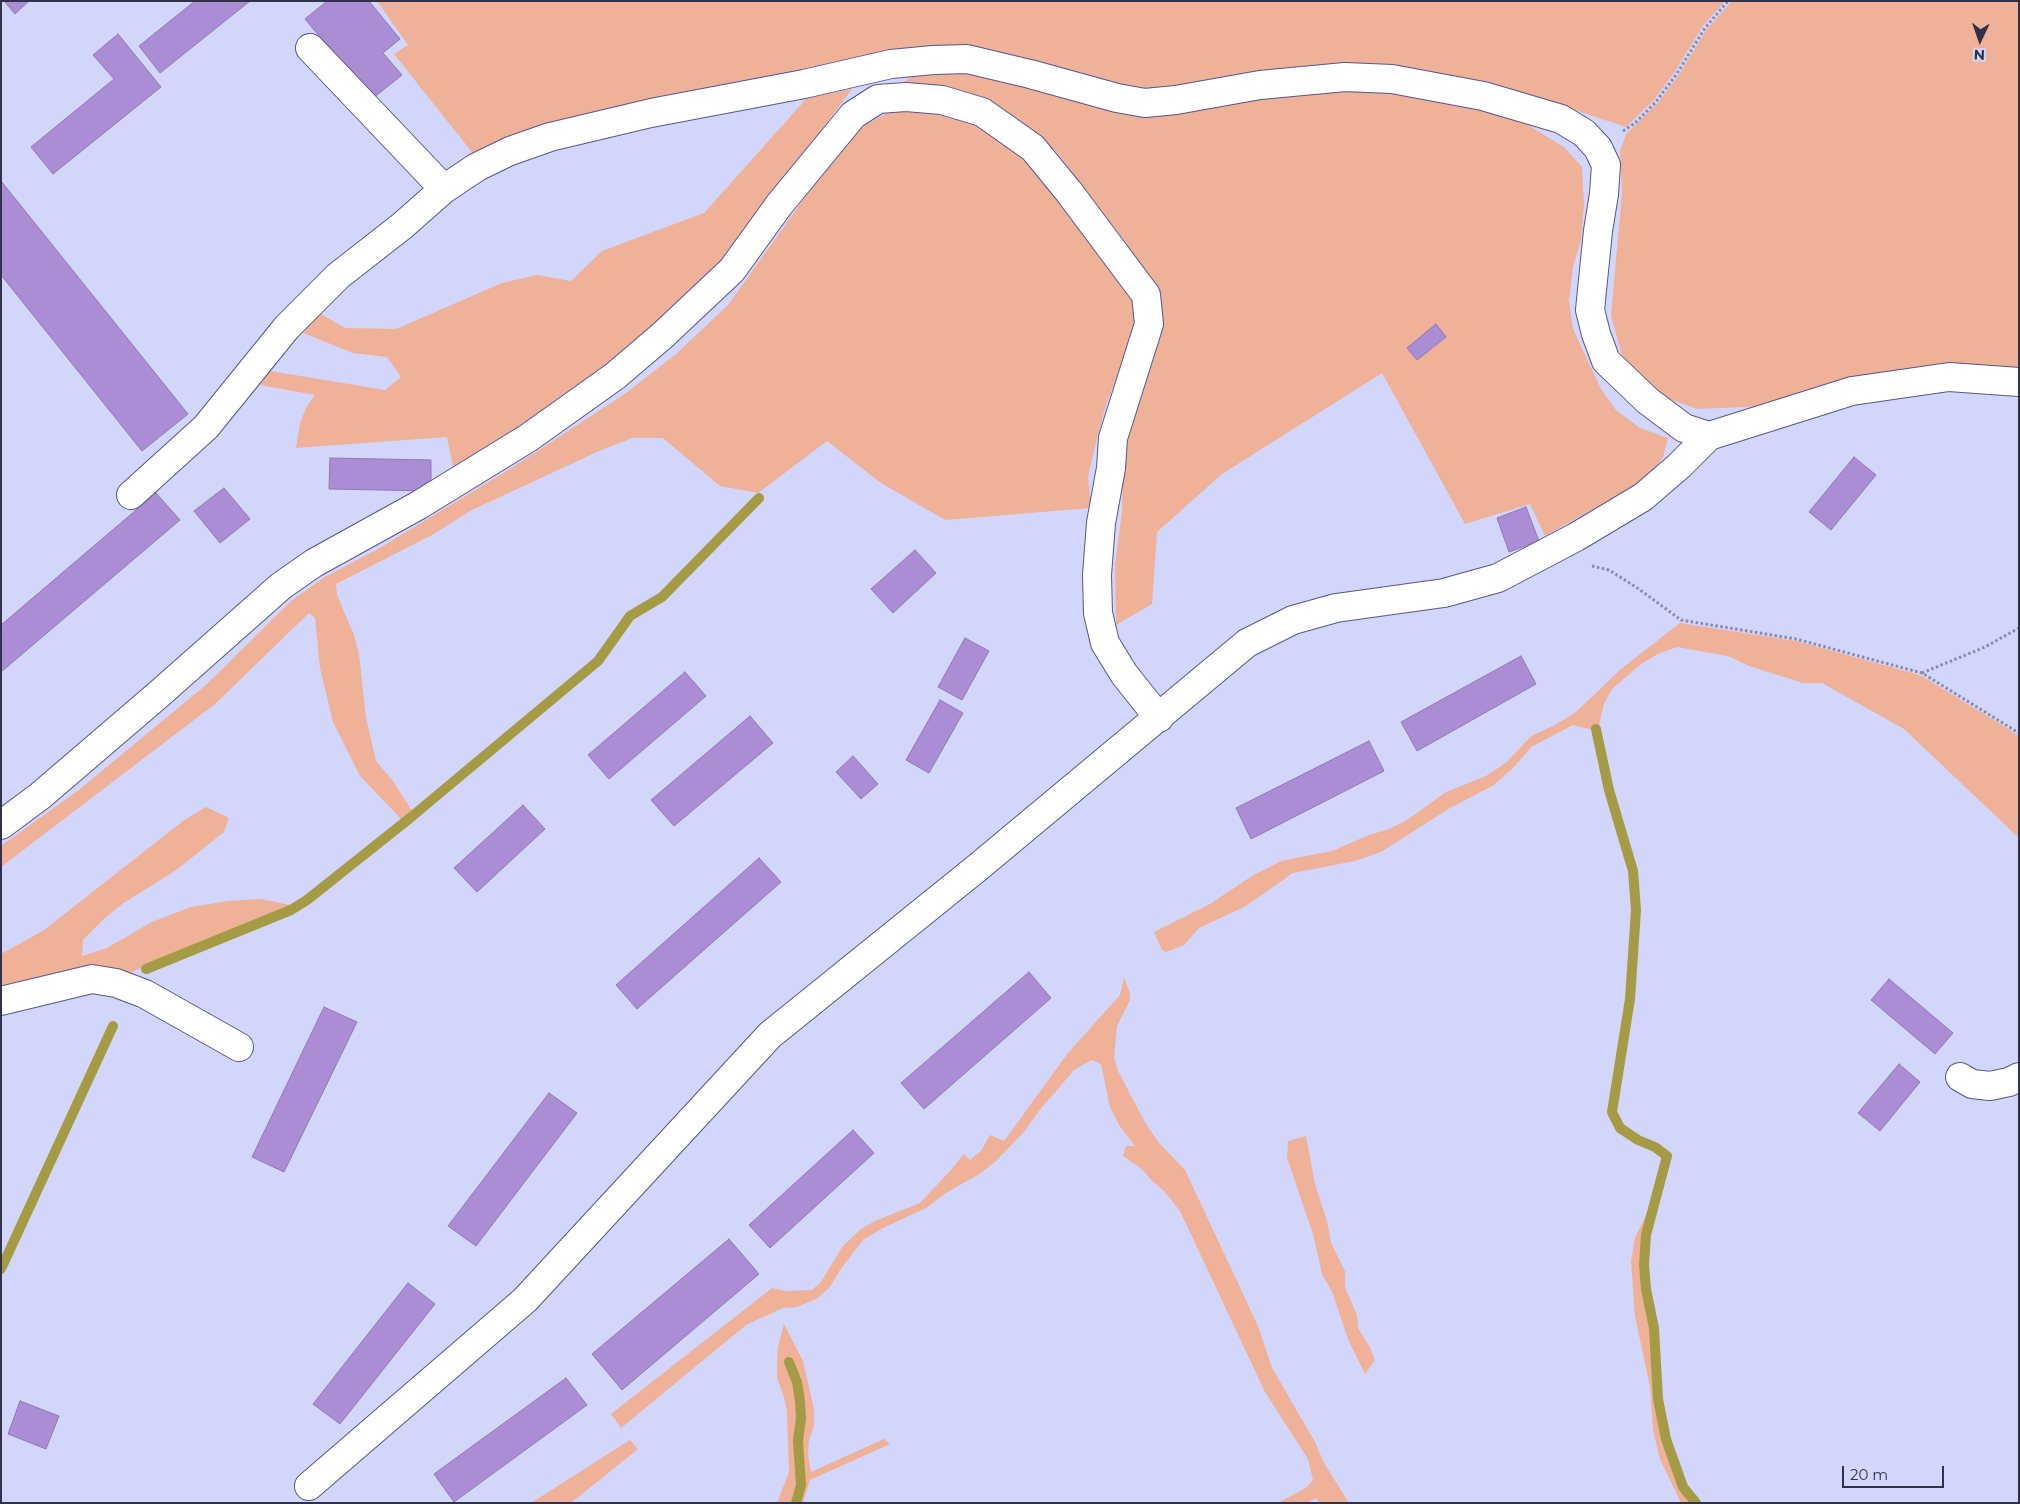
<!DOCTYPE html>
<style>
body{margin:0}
#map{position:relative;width:2020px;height:1504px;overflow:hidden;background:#d3d6fb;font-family:Montserrat,sans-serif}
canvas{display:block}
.frame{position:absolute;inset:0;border:2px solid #31324a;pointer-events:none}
.north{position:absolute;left:1955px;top:15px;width:50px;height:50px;-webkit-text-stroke:4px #d3d6fb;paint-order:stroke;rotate:183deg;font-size:14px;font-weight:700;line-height:20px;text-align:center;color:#31324a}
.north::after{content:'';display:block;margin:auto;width:18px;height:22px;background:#31324a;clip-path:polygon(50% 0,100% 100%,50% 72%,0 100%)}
.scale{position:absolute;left:1842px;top:1466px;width:102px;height:22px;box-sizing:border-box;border:2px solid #31324a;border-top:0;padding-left:6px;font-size:15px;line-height:18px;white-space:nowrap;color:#31324a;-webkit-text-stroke:4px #d3d6fb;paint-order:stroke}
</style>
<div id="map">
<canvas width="2020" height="1504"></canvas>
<div class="frame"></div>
<div class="north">N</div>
<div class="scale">20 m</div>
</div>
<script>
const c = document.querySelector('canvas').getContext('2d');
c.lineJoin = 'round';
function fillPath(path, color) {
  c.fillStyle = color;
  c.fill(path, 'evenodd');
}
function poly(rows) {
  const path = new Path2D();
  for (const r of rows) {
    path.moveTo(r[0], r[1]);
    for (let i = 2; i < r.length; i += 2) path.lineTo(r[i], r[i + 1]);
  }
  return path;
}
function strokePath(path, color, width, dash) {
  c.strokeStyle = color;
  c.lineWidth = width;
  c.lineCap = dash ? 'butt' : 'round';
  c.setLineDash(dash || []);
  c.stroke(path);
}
fillPath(poly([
 [377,1,1725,1,1703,26,1674,73,1653,101,1626,127,1566,107,1486,84,1174,88,1145,90,889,51,801,72,475,156,394,54,408,45],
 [1732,1,2019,1,2019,374,1767,406,1697,409,1658,395,1623,359,1611,316,1622,193,1620,150,1627,133,1657,104,1678,76,1707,29],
 [922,70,956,71,996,79,1125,115,1304,90,1400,92,1457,102,1502,115,1528,125,1564,147,1582,167,1584,204,1581,240,1573,267,1569,301,1573,329,1601,389,1616,410,1640,428,1668,438,1663,457,1648,478,1545,536,1530,504,1465,524,1382,373,1222,474,1157,532,1152,604,1116,625,1115,564,1122,512,1123,466,1146,285,1126,243,1057,152,1011,114,977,95,942,87,902,83],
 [852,89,711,277,592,383,454,472,447,437,296,448,300,423,307,406,315,395,260,385,270,371,385,390,401,377,387,357,353,353,303,333,319,313,345,328,396,329,502,283,537,275,571,281,602,251,704,213,807,98],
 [917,106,967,117,1022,156,1066,208,1132,294,1135,328,1106,405,1096,442,1088,477,1091,508,945,520,881,483,827,441,758,493,720,486,663,438,632,438,599,451,470,511,432,535,336,584,337,595,354,635,359,654,366,718,376,761,392,780,413,812,403,821,360,776,333,722,320,668,315,618,309,613,215,704,1,867,1,846,80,789,207,684,291,601,323,578,378,549,510,469,626,393,676,354,728,305,808,193,860,128,889,112],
 [1680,623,1796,641,1920,675,2002,725,2019,736,2019,838,1904,729,1822,683,1803,683,1749,666,1728,656,1677,647,1658,654,1641,664,1612,689,1604,704,1598,729,1594,723,1593,730,1573,725,1531,747,1515,766,1494,785,1450,808,1381,852,1355,861,1293,873,1246,906,1199,928,1184,945,1166,952,1162,950,1154,932,1210,904,1252,876,1281,861,1332,851,1369,835,1389,829,1407,820,1446,792,1486,776,1507,762,1531,736,1555,725,1576,712,1621,669],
 [206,807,229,818,224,832,175,871,122,904,105,918,83,940,82,956,107,948,152,922,191,907,228,901,261,899,295,906,129,973,99,968,1,991,1,954,44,930,183,821],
 [1124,978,1130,993,1130,1000,1117,1026,1114,1058,1118,1071,1146,1124,1159,1143,1185,1170,1258,1326,1272,1368,1315,1442,1324,1463,1349,1503,1320,1503,1316,1498,1307,1503,1278,1503,1307,1487,1313,1480,1308,1459,1265,1392,1180,1211,1163,1190,1152,1181,1142,1169,1123,1156,1126,1146,1135,1146,1119,1125,1110,1107,1101,1064,1092,1060,1074,1070,1039,1111,1024,1132,996,1161,981,1173,946,1193,926,1208,883,1228,863,1240,840,1270,830,1287,818,1298,797,1307,783,1308,746,1325,621,1428,611,1414,772,1288,786,1291,812,1290,821,1282,842,1247,861,1229,875,1221,920,1203,949,1172,964,1154,970,1160,981,1151,990,1135,1004,1141,1068,1053,1120,995],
 [1306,1136,1315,1184,1327,1221,1331,1243,1345,1271,1345,1288,1357,1315,1358,1328,1370,1348,1375,1360,1365,1374,1348,1339,1333,1294,1322,1274,1313,1234,1287,1158,1288,1141],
 [1649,1209,1644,1235,1641,1265,1651,1329,1655,1399,1664,1439,1671,1461,1681,1488,1693,1503,1681,1503,1660,1459,1653,1430,1650,1387,1635,1316,1631,1261,1635,1238],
 [784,1324,803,1361,814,1409,814,1426,809,1440,808,1453,811,1472,884,1439,890,1444,810,1480,803,1503,798,1503,803,1485,801,1441,804,1418,803,1401,799,1380,791,1361,787,1359,786,1363,794,1382,798,1401,799,1418,796,1441,798,1484,793,1503,777,1503,789,1472,787,1411,784,1397,777,1378,777,1363,778,1347],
 [630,1440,638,1449,571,1503,531,1503]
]), '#efb197');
strokePath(poly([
 [1596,729,1609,790,1633,871,1636,910,1630,999,1612,1112,1620,1128,1638,1140,1655,1147,1667,1156,1646,1235,1644,1265,1646,1289,1654,1328,1658,1399,1666,1439,1683,1487,1696,1503],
 [146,969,291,910,307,900,410,818,598,661,630,616,662,597,759,498],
 [1,1269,113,1026],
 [789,1362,797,1382,800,1401,801,1418,798,1441,801,1485,796,1503]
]), '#a59b45', 10);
const building = poly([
 [4,1,29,1,15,14,4,1],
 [195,1,250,1,160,73,139,46,195,1],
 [327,1,369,1,400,39,383,53,402,75,372,99,305,19,327,1],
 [118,34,161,87,53,174,31,147,114,79,93,55,118,34],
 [1,181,188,414,142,451,1,275,1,181],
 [1436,324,1446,337,1417,360,1407,348,1436,324],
 [1854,457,1876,475,1831,530,1809,512,1854,457],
 [330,458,431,460,431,491,329,489,330,458],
 [224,488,250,519,220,543,194,511,224,488],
 [156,493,180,520,1,672,1,625,156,493],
 [1526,507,1539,541,1509,552,1497,518,1526,507],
 [915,550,936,573,893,613,871,589,915,550],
 [965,638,989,651,962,700,938,687,965,638],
 [1521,656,1536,684,1417,751,1401,722,1521,656],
 [685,672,706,696,609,779,588,755,685,672],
 [940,700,963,713,929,773,906,760,940,700],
 [750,716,773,743,674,826,651,800,750,716],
 [1369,741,1384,771,1251,839,1236,808,1369,741],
 [853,756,878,784,861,799,836,772,853,756],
 [523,805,545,829,477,892,454,868,523,805],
 [759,858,781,882,637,1009,616,985,759,858],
 [1029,972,1051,998,924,1109,901,1083,1029,972],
 [1889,979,1953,1033,1935,1054,1871,1000,1889,979],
 [324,1007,357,1022,284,1172,252,1157,324,1007],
 [1899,1064,1920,1082,1880,1131,1858,1113,1899,1064],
 [549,1093,577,1113,476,1246,448,1226,549,1093],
 [853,1130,874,1153,770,1248,749,1225,853,1130],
 [729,1239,759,1274,622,1390,592,1354,729,1239],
 [408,1283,435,1304,340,1424,313,1404,408,1283],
 [566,1378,587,1405,454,1502,434,1474,566,1378],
 [20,1401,59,1416,46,1449,8,1434,20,1401]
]);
fillPath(building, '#ab8dd6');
strokePath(building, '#9079b1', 1);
const minor = poly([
 [310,48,444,189],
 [131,495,206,427,287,327,338,276,402,226,444,189,477,167,510,151,550,137,651,113,804,84,891,64,933,60,967,59,1030,74,1117,98,1145,103,1176,100,1260,85,1345,77,1392,79,1483,96,1561,119,1584,133,1598,148,1606,165,1604,194,1598,231,1590,310,1596,334,1606,361,1648,401,1684,428,1709,436],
 [1,825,40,796,159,694,281,586,314,563,419,505,528,438,615,376,663,335,732,270,779,205,853,115,878,99,906,97,942,100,982,112,1033,148,1069,192,1146,295,1149,324,1113,438,1111,468,1101,523,1097,575,1098,613,1105,643,1124,674,1159,718],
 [1,1001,92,979,116,983,145,994,239,1047],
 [1960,1077,1972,1084,1990,1086,2009,1082,2019,1077],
 [309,1486,525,1300,770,1035,977,868,1247,643,1293,620,1336,608,1444,593,1498,578,1576,537,1643,497,1679,466,1709,436,1852,391,1949,377,2019,382]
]);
strokePath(minor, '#56568c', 30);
strokePath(poly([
 [1623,131,1635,123,1655,103,1676,75,1705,28,1728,1],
 [1592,566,1609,570,1639,589,1681,620,1796,639,1922,673,2019,733],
 [1922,673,1985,647,2019,628]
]), '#898baa', 3, [2.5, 2.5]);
strokePath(minor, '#fff', 28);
</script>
